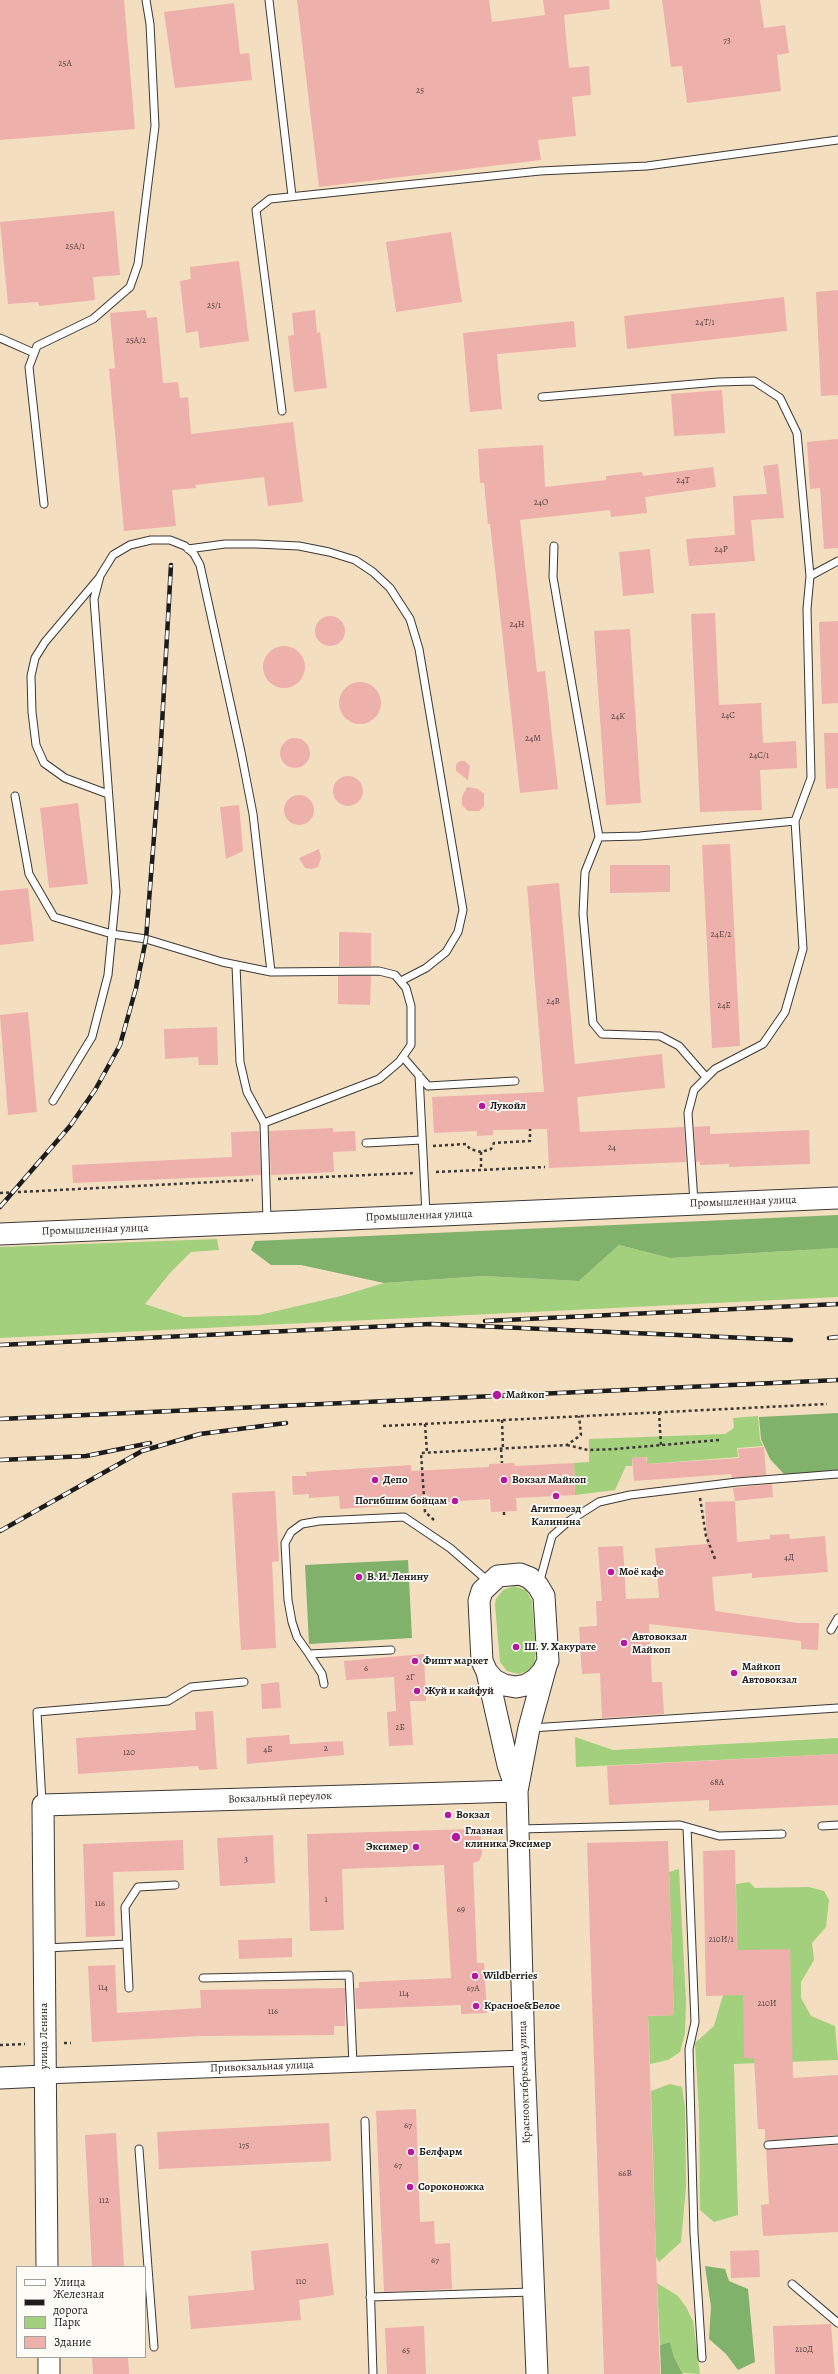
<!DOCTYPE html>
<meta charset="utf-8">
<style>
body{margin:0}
#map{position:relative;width:838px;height:2374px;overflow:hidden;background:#f4dec0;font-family:Alegreya,serif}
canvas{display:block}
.legend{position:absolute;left:16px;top:2266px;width:130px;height:92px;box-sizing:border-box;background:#fdfcf7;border:1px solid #a3a29f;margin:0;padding:5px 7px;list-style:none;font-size:12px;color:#1c1c1c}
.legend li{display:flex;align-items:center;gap:8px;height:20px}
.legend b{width:20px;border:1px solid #a3a29f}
</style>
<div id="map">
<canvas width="838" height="2374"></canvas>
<ul class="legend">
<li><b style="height:5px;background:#fff"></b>Улица</li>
<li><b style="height:5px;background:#1c1c1c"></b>Железная дорога</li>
<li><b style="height:11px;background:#a2d07d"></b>Парк</li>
<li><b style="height:11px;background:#eeb0ab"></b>Здание</li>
</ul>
</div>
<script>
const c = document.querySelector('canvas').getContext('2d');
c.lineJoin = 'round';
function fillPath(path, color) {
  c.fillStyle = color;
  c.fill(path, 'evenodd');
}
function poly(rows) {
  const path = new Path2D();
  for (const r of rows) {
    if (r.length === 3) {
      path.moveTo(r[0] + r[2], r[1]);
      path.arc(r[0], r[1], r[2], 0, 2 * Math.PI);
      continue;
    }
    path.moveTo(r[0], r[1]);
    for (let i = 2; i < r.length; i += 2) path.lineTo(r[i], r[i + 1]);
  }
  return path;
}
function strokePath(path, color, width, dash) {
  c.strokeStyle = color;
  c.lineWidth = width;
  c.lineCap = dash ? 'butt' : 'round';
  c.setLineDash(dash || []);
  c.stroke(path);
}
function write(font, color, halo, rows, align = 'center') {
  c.font = font + ' Alegreya,serif';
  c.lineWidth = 3.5;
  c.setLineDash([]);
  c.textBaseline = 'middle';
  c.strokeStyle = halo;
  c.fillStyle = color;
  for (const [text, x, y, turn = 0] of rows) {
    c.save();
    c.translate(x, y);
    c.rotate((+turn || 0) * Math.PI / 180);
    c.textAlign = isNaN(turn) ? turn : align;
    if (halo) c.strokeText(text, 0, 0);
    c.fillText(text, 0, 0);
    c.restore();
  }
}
fillPath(poly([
 [217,1239,219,1250,191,1252,170,1273,145,1304,184,1317,259,1315,341,1296,384,1283,483,1276,579,1281,619,1245,670,1258,838,1248,838,1297,0,1338,0,1247],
 [758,1416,760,1439,763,1446,737,1448,738,1457,647,1464,647,1457,632,1458,632,1466,626,1466,615,1490,575,1495,574,1463,589,1462,589,1439,725,1434,734,1428,733,1418],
 [514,1586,526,1590,532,1601,536,1652,534,1665,530,1670,518,1674,507,1671,500,1662,495,1605,496,1599,503,1590],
 [575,1737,613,1750,838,1738,838,1754,576,1767],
 [679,1869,686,2002,685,2033,680,2052,668,2060,650,2064,648,2016,674,2015,669,1872],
 [749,1882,755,1888,809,1887,824,1891,829,1900,826,1927,812,1943,814,1960,801,1982,801,1998,811,2016,835,2026,838,2060,734,2064,738,2215,714,2222,700,2210,699,2112,695,2043,714,2026,723,1995,738,1995,736,1884],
 [670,2084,682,2087,685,2107,686,2187,681,2242,659,2262,656,2257,651,2091],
 [657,2283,678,2296,686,2307,693,2321,700,2374,683,2373,674,2357,670,2342,660,2345]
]), '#a2d07d');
fillPath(poly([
 [838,1215,838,1248,670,1258,619,1245,579,1281,483,1276,384,1283,301,1265,271,1265,251,1250,255,1241],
 [838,1413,838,1471,784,1474,770,1459,761,1439,759,1417],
 [408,1560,412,1638,309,1644,305,1565],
 [705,2266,725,2269,729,2281,748,2289,755,2362,738,2370,726,2354,709,2339,711,2307],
 [670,2342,674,2357,683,2374,661,2374,660,2345]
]), '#81b26c');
fillPath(poly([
 [0,0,124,0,135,129,0,140],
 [297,0,489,0,492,22,545,15,543,0,609,0,610,9,564,15,569,68,589,66,591,95,572,97,576,136,538,140,541,160,319,187],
 [662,0,760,0,764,28,785,25,789,53,777,55,781,91,687,103,682,66,671,67],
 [234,3,240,54,249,53,252,80,175,88,164,12],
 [114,211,120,275,93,277,95,300,39,306,38,302,8,304,0,222],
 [451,232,462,302,396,312,386,242],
 [239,261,249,341,200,348,198,331,186,333,180,281,191,279,190,267],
 [838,290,838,395,821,396,816,292],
 [784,297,787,331,627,349,624,316],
 [146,310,147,318,157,317,163,383,178,382,180,398,188,397,191,434,293,422,303,502,268,506,264,477,195,485,196,488,172,490,176,526,124,531,109,369,115,368,110,313],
 [315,310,317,333,320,332,327,388,294,392,288,336,294,335,292,313],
 [574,321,576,347,497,354,502,409,470,412,463,333],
 [722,390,725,433,674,436,671,394],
 [838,439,838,548,824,549,820,488,810,489,807,442],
 [543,445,545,487,606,480,606,476,642,472,643,476,713,467,716,487,645,497,647,513,611,517,610,510,520,520,537,672,545,671,558,789,520,793,490,524,488,524,484,483,480,483,478,449],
 [778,464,784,518,751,520,755,561,689,566,686,539,735,535,733,496,767,494,763,466],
 [650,549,654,593,623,596,619,552],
 [715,613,719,705,761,703,763,743,796,741,797,768,760,770,762,810,700,812,691,614],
 [330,631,15],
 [838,621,838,703,822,704,819,622],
 [630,629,641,803,606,805,594,631],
 [284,667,21],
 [360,703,21],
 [824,733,838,733,838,788,826,789],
 [295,753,15],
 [460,761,465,761,470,766,468,780,456,771,456,764],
 [348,791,15],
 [467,787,478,789,484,794,484,806,479,811,468,811,462,805,462,797],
 [299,810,15],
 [78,803,88,884,49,888,40,808],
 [239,805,243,851,226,859,220,807],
 [730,844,740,1046,712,1048,702,845],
 [319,849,321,858,318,867,312,869,305,868,299,858],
 [610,865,670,865,670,892,610,893],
 [559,883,575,1064,662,1054,665,1088,577,1097,580,1132,684,1127,686,1162,549,1168,547,1129,493,1130,493,1135,477,1136,477,1131,434,1133,432,1097,544,1092,527,886],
 [28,888,34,941,0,945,0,891],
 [339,932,371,933,371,966,339,966],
 [338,976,371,976,370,1005,338,1004],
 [28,1012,37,1112,8,1115,0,1015],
 [217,1027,218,1065,199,1065,198,1057,165,1059,164,1029],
 [710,1126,710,1134,809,1130,810,1164,729,1167,729,1164,700,1165,700,1161,696,1162,694,1127],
 [333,1128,333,1132,355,1131,356,1151,333,1152,334,1172,271,1175,269,1131],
 [259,1131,261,1175,73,1183,72,1165,232,1157,231,1132],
 [764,1447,766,1475,732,1478,731,1474,634,1481,632,1458,646,1457,647,1464,739,1458,738,1449],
 [514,1463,515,1466,574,1463,575,1495,516,1498,517,1511,491,1512,490,1499,340,1509,339,1496,309,1498,309,1494,293,1495,292,1476,307,1476,306,1472,411,1465,411,1471,489,1467,489,1464],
 [772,1484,773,1497,735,1501,733,1488],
 [275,1491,279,1561,272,1562,276,1648,241,1650,232,1493],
 [735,1501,737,1542,770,1539,770,1535,789,1534,790,1539,825,1536,828,1572,752,1578,752,1573,712,1577,715,1611,798,1623,819,1623,818,1650,801,1649,801,1641,649,1624,652,1682,662,1682,664,1714,602,1718,600,1673,582,1674,579,1627,597,1626,596,1601,602,1601,598,1547,623,1546,626,1599,659,1598,655,1548,707,1544,705,1502],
 [424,1654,426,1701,410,1701,413,1745,389,1746,387,1712,396,1711,394,1677,346,1680,344,1661],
 [279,1682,281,1708,262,1709,261,1684],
 [213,1711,217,1769,199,1770,198,1766,78,1774,76,1738,196,1730,195,1712],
 [289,1735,290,1744,343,1741,344,1755,247,1764,246,1738],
 [838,1754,838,1805,709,1811,709,1800,609,1805,607,1766],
 [473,1829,480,1833,481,1838,482,1854,479,1861,473,1863,477,1963,484,1963,487,2013,461,2014,461,2005,356,2009,355,1988,359,1988,359,1982,451,1978,444,1865,342,1869,344,1930,310,1931,307,1834],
 [273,1835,275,1883,220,1886,217,1838],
 [183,1840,184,1870,113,1872,115,1936,86,1937,83,1844],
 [668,1841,674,2015,648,2016,660,2374,604,2374,587,1843],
 [735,1850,737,1950,790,1949,793,2078,838,2075,838,2135,765,2141,765,2129,758,2129,754,2058,744,2058,743,1995,706,1996,703,1851],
 [292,1938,292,1957,239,1959,238,1940],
 [115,1965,117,2013,201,2008,200,1990,345,1988,345,2026,334,2026,334,2035,201,2036,92,2042,88,1966],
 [416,2109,420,2222,434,2221,435,2244,450,2243,452,2289,384,2292,376,2111],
 [329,2123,331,2161,159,2169,157,2132],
 [116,2133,124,2267,92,2267,85,2135],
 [838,2145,838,2232,763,2236,761,2205,769,2204,766,2149],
 [328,2243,334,2295,299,2300,301,2320,191,2329,188,2296,254,2290,251,2251],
 [759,2250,760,2277,731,2278,730,2251],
 [831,2324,835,2374,775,2374,773,2326],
 [424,2326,426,2374,387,2374,385,2328],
 [92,2357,128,2357,129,2374,93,2374]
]), '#eeb0ab');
const lane = poly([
 [269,0,292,196],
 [0,338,34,353],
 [542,397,718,382,754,381,780,398,797,433,810,576,807,609,811,778,795,821,803,949,785,1012,763,1044,715,1069,694,1090,688,1113,694,1202],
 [282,411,256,210,270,199,540,171,647,166,838,140],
 [44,504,29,367,37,346,93,319,130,287,138,264,155,126,150,24,146,0],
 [554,546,553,577,559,612,599,837,585,872,583,914,593,1023,602,1034,660,1036,679,1046,706,1077],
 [188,549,225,544,256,544,299,546,329,552,355,560,373,572,390,588,410,619,419,649,463,910,458,932,446,952,426,968,401,981],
 [810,576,838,561],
 [99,578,45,642,35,658,31,676,32,712,36,745,44,763,65,778,108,794],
 [15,796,29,874,54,917,112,934,146,939,222,962,271,972,379,971,395,975,406,988,411,1006,411,1045,399,1062,379,1079,264,1123],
 [599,837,640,836,795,821],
 [236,965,240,1062,247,1092,264,1123,267,1220],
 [403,1057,428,1086,515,1081],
 [419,1075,426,1214],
 [53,1101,92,1037,108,975,116,892,94,599,100,576,113,555,130,545,151,540,170,540,185,546,194,554,200,565,241,752,253,814,271,972],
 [366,1143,422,1140],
 [539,1584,552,1536,569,1521,599,1502,630,1495,737,1482,838,1474],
 [831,1630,838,1618],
 [391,1650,309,1654,297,1637,292,1622,288,1600,285,1543,291,1532,302,1524,319,1521,404,1517,450,1548,489,1582],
 [309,1654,322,1674,324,1684],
 [531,1728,838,1708],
 [42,1803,37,1712,168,1701,191,1687,244,1682],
 [822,1826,838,1825],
 [687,1827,695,2022,689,2049,694,2233,702,2358],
 [520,1829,680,1825,719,1836,782,1834],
 [46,1948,127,1944],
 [203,1978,349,1975,353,2064],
 [129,1988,125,1907,138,1887,175,1885],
 [365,2121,373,2374],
 [768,2145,838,2140],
 [139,2149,154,2347],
 [792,2284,838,2323],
 [370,2297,532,2292]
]);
const street = poly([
 [44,2076,524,2058]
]);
const secondary = poly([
 [0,1234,838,1198],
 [487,1672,494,1680,504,1685,516,1687,526,1685,536,1679,543,1671,548,1661,544,1596,538,1586,530,1578,520,1574,498,1576,482,1591,479,1601,482,1661,487,1672,508,1765,516,1788],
 [0,2078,44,2076],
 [47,2267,43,1805,517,1791],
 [49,2357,49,2374],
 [537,2374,524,2058,517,1791,529,1728,546,1666]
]);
strokePath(lane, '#3c3935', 9);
strokePath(street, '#3c3935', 17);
strokePath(secondary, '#3c3935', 23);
strokePath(poly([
 [433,1146,466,1144,470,1149,481,1152,491,1149,494,1143,530,1141,530,1129],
 [481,1152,481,1170],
 [436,1172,545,1167],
 [278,1179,413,1173],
 [0,1193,253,1180],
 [659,1412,661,1446],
 [502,1420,503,1449],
 [425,1424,427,1453],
 [383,1426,827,1404],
 [567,1445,588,1450,616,1449,719,1440],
 [501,1449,502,1463],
 [700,1498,706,1536,715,1559],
 [504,1512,504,1516],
 [434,1520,425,1512,421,1453,567,1445,581,1435,579,1416],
 [64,2043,71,2043],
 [0,2045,25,2044]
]), '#3c3935', 2.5, [3, 3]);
strokePath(lane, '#fff', 7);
strokePath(street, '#fff', 15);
strokePath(secondary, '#fff', 21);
const rail = poly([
 [0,1207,70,1126,95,1090,120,1045,136,988,146,939,160,760,171,565],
 [485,1321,838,1304],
 [829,1338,838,1337],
 [0,1345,431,1324,791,1340],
 [0,1419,838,1380],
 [0,1460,86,1456,150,1443],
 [0,1531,142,1451,200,1434,286,1423]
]);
strokePath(rail, '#1c1c1c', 4.5);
strokePath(rail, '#fdfcf7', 3, [9]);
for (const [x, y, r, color] of [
 [482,1106,4,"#b5179e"],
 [497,1395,5,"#b5179e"],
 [375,1480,4,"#b5179e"],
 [504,1480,4,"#b5179e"],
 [556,1496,4,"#b5179e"],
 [455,1501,4,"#b5179e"],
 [611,1572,4,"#b5179e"],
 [359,1577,4,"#b5179e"],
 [624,1643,4,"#b5179e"],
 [516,1647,4,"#b5179e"],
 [415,1661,4,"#b5179e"],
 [734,1673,4,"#b5179e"],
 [417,1691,4,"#b5179e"],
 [448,1815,4,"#b5179e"],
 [456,1837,5,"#b5179e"],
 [416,1847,4,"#b5179e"],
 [475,1976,4,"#b5179e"],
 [476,2006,4,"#b5179e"],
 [411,2152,4,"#b5179e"],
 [410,2187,4,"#b5179e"]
]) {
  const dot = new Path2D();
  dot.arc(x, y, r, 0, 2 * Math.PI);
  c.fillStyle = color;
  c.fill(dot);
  strokePath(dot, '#fdfcf7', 1.5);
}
write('9px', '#504140', null, [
 ["73",727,41],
 ["25А",65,64],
 ["25",420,91],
 ["25А/1",75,247],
 ["25/1",214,306],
 ["24Т/1",705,323],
 ["25А/2",136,341],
 ["24Т",683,481],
 ["24О",541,503],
 ["24Р",721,550],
 ["24Н",517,625],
 ["24С",728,716],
 ["24К",618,717],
 ["24М",533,739],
 ["24С/1",759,756],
 ["24Е/2",721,935],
 ["24В",553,1002],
 ["24Е",724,1006],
 ["24",612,1148],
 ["4Д",789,1558],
 ["6",366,1669],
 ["2Г",410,1678],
 ["2Б",400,1728],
 ["2",326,1749],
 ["4Б",268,1750],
 ["120",129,1753],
 ["68А",717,1783],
 ["3",246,1860],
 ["1",326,1900],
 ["116",100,1904],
 ["69",461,1910],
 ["210И/1",721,1940],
 ["114",103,1988],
 ["67А",473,1989],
 ["114",404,1994],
 ["210И",767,2004],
 ["116",273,2012],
 ["67",408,2126],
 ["175",244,2146],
 ["67",398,2166],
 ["66В",625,2174],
 ["112",104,2201],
 ["67",435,2261],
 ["110",301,2282],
 ["210Д",804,2350],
 ["65",406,2351]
]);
write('bold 11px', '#1c1c1c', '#fdfcf7', [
 ["Лукойл",490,1106],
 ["Майкоп",506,1395],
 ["Депо",383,1480],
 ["Вокзал Майкоп",512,1480],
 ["Погибшим бойцам",447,1501,"right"],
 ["Агитпоезд",556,1509,"center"],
 ["Калинина",556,1522,"center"],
 ["Моё кафе",619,1572],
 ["В. И. Ленину",367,1577],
 ["Автовокзал",632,1637],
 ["Майкоп",632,1650],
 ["Ш. У. Хакурате",524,1647],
 ["Фишт маркет",423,1661],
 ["Майкоп",742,1667],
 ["Автовокзал",742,1680],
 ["Жуй и кайфуй",425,1691],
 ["Вокзал",456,1815],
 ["Глазная",465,1831],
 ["клиника Эксимер",465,1844],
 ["Эксимер",408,1847,"right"],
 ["Wildberries",483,1976],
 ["Красное&Белое",484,2006],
 ["Белфарм",419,2152],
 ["Сороконожка",418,2187]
], 'left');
write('11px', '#1c1c1c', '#fdfcf7', [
 ["Промышленная улица",743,1202,-2],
 ["Промышленная улица",419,1216,-2],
 ["Промышленная улица",95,1230,-2],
 ["Вокзальный переулок",280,1798,-2],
 ["улица Ленина",44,2036,-90],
 ["Привокзальная улица",262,2067,-2],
 ["Краснооктябрьская улица",525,2082,-92]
]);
</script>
